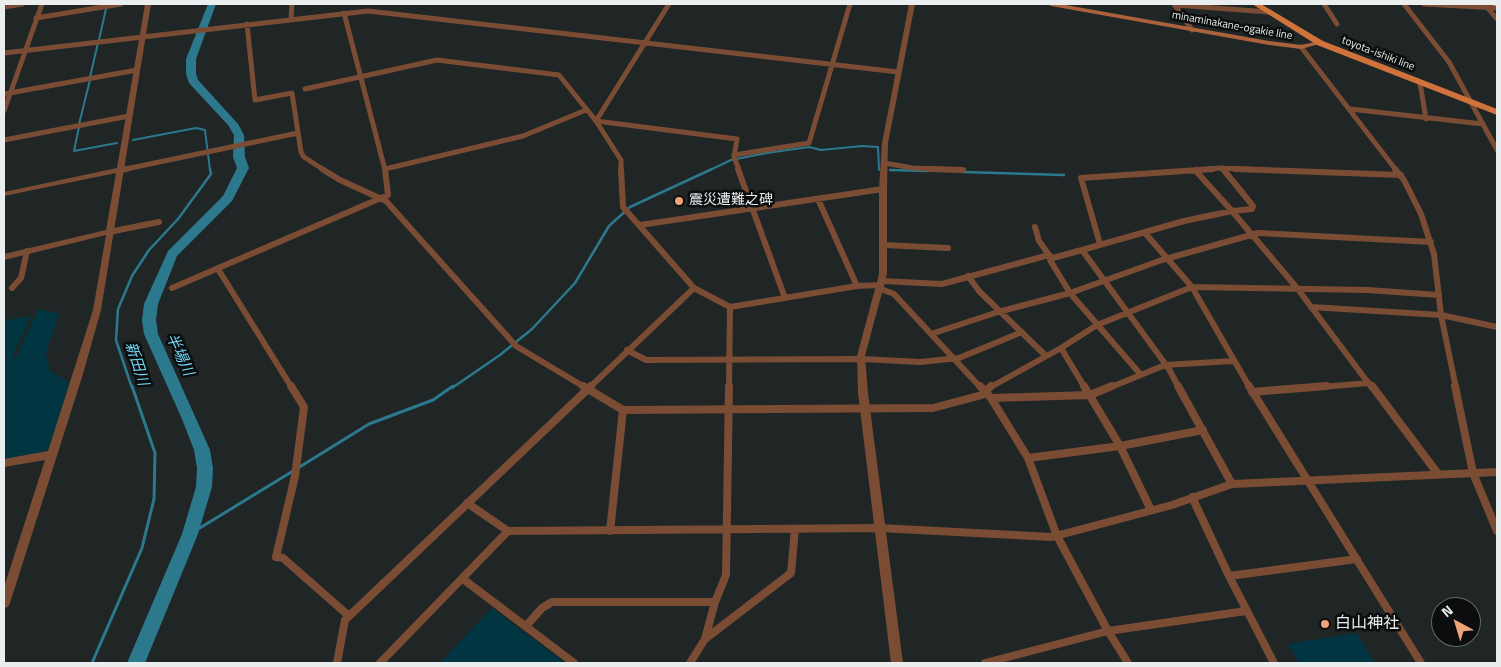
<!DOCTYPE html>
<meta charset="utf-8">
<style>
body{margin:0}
#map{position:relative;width:1501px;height:667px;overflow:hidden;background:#202526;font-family:"Titillium Web",sans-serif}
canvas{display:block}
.frame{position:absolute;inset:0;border:5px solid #eaeeef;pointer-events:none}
.north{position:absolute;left:1431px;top:597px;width:50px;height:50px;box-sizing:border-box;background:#0b0d0e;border:1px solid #646768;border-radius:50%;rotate:321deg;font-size:14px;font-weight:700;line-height:20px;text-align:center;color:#eaeeef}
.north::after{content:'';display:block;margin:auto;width:18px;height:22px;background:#f0a279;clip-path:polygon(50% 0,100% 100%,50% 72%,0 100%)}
</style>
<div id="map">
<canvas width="1501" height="667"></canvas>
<div class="frame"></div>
<div class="north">N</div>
</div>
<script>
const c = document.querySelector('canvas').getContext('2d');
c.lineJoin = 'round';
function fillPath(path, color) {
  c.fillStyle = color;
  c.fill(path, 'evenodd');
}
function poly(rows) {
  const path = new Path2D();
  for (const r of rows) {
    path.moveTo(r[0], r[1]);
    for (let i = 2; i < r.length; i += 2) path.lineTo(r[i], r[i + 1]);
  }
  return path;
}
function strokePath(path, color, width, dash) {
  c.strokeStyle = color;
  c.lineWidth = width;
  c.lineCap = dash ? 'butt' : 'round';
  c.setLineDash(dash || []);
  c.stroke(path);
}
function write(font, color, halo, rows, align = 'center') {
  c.font = font + ' "Titillium Web","Noto Sans JP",sans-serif';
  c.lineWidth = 5;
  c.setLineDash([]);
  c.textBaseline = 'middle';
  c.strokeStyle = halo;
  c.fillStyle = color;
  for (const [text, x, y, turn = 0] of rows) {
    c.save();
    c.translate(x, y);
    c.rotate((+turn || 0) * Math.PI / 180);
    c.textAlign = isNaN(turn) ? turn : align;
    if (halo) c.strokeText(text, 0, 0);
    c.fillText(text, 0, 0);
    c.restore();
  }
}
fillPath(poly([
 [38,309,59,314,46,353,50,371,70,383,49,448,44,452,4,459,4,360,16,357],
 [31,316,12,358,4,359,4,328,7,320],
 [492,608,565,663,440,663],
 [1356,633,1375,663,1299,663,1288,644]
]), '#023542');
strokePath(poly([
 [99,40,107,4],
 [90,77,98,43],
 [79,124,90,80],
 [79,127,74,151,117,143],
 [133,140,196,128,205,130,210,170],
 [710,170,731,160,767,153,809,147,821,150,862,146,878,147,879,170]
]), '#2c798e', 2);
strokePath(poly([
 [890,170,927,171],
 [963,172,1064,175],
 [132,388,116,340,118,309,132,276,149,250,178,219,211,174,210,169],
 [452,388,500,355,532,329,575,283,609,226,630,207,712,169]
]), '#2c798e', 2.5);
strokePath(poly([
 [298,468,369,424,433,400,453,386],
 [190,534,293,471],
 [92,663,142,548,154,499,155,453,132,386]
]), '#2c798e', 3);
fillPath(poly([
 [208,4,216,4,196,59,196,74,198,80,238,124,244,135,245,157,249,168,232,201,177,256,158,304,156,320,158,334,210,450,213,468,212,487,198,534,145,663,127,663,182,534,196,487,197,468,194,450,182,419,144,334,142,320,144,304,168,251,223,196,237,168,233,157,234,135,228,125,189,83,186,74,186,59,208,4]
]), '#2c798e');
strokePath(poly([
 [1174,4,1192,30],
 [1324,4,1337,24],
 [1404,4,1449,62,1497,150],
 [1424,4,1497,8],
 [1176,5,1268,12],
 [1486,6,1497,19],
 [4,7,22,4],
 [344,13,385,170],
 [36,18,121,4],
 [291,19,292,4],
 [247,24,255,100,292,93,301,152,304,157,324,170],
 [1301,47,1396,170],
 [4,53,368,11,898,72],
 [1420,83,1426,119],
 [305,89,437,60,559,75,596,121,621,160,621,170],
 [4,94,137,70],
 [1350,109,1483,124],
 [4,111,42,4],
 [596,121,737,139,734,157,739,170],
 [596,121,669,4],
 [4,140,129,116],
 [734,155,809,143,850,4],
 [884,163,913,168,960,170],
 [1222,168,1224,170],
 [385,169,523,136,586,110],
 [121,170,298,133],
 [1201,170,1219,168,1267,170]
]), '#7a4c34', 5);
strokePath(poly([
 [322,169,340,180,386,201,516,346,586,388],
 [621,169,623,207,694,288,730,307,857,286,881,285],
 [738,169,785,298],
 [928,169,963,170],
 [1235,169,1401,175],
 [1395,169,1404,180,1421,214,1434,254,1441,315,1456,388],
 [120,170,127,169],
 [1195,170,1232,211,1252,209,1253,206,1223,169],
 [818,199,857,286],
 [640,225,883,189],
 [1035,227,1039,241,1049,255],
 [109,232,159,222],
 [1145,233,1192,287,1250,388],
 [1100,244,1081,178,1213,169],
 [884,245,948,248],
 [1051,257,1050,260,1070,293,1141,375],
 [218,269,292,388],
 [968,276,979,291,1046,356],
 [882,281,942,284,1049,255,1053,258,1082,250],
 [12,288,21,278,27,251],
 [172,288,388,195,385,169],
 [881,289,894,294,981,388],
 [1311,307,1441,315,1497,327],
 [931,334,998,312,1070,293,1162,260,1258,233,1431,242],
 [1061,348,1085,388],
 [627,350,646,360,862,359,920,362,959,358,1022,332],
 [589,388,694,288],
 [729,388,730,307],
 [989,388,1061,348,1097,325,1192,287,1367,290,1439,295],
 [1109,388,1165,365,1233,361],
 [1179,388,1169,369,1082,250,1184,221,1232,211,1297,288,1372,388],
 [1310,388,1369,383]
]), '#7a4c34', 6);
strokePath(poly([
 [291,386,304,407,295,476,276,557,283,558,349,616],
 [583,386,623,410,933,408,982,395,991,386],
 [980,386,991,398,1028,458,1057,536,1108,631,1128,663],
 [1084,386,1120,446,1151,510],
 [1178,386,1232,484],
 [1249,386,1421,663],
 [1372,386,1438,474],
 [1455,386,1473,473,1497,531],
 [1252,392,1326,386],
 [991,398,1090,395,1112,386],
 [1028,458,1120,446,1203,430],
 [1192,497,1229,576,1274,663],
 [467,503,508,531,880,528,1052,537,1172,505,1232,484,1497,472],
 [610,531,623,410],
 [1229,576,1357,559],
 [463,579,574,663],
 [526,626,542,608,552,602,715,602],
 [705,639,791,573,795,529],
 [337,663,345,620,591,386],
 [380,663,508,531],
 [690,663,705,639,715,602,726,575,729,386],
 [985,663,1108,631,1246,611]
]), '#7a4c34', 8);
fillPath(poly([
 [145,4,151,4,101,310,83,374,10,603,8,607,4,608,4,587,45,460,4,467,4,459,48,451,93,310,106,235,4,260,4,254,106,230,116,173,4,196,4,192,117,168,145,4],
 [909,4,915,4,888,143,887,189,887,274,865,356,868,393,903,663,891,663,858,393,857,356,879,274,879,189,882,143,909,4]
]), '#7a4c34');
fillPath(poly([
 [1048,4,1060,4,1269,41,1301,45,1320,41,1323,43,1301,49,1269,45,1051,6,1048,4]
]), '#ab623a');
fillPath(poly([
 [1252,4,1261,4,1323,41,1497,109,1497,115,1317,45,1252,4]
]), '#d0723c');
fillPath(poly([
 [1492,4,1497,4,1497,6,1493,6,1492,4]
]), '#e1793c');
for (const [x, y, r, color] of [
 [679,201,5,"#f0a279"],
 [1325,624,5,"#f0a279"]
]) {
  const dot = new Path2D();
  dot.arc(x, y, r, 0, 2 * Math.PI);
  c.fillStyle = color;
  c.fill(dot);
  strokePath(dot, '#0b0d0e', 2);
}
write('11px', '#eaeeef', '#0b0d0e', [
 ["minaminakane-ogakie line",1232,26,10],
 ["toyota-ishiki line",1378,54,21]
]);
write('14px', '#eaeeef', '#0b0d0e', [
 ["震災遭難之碑",689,201]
], 'left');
write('italic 15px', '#72d9f7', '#0b0d0e', [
 ["半場川",179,355,65],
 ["新田川",136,364,72]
]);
write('16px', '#eaeeef', '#0b0d0e', [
 ["白山神社",1335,624]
], 'left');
</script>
